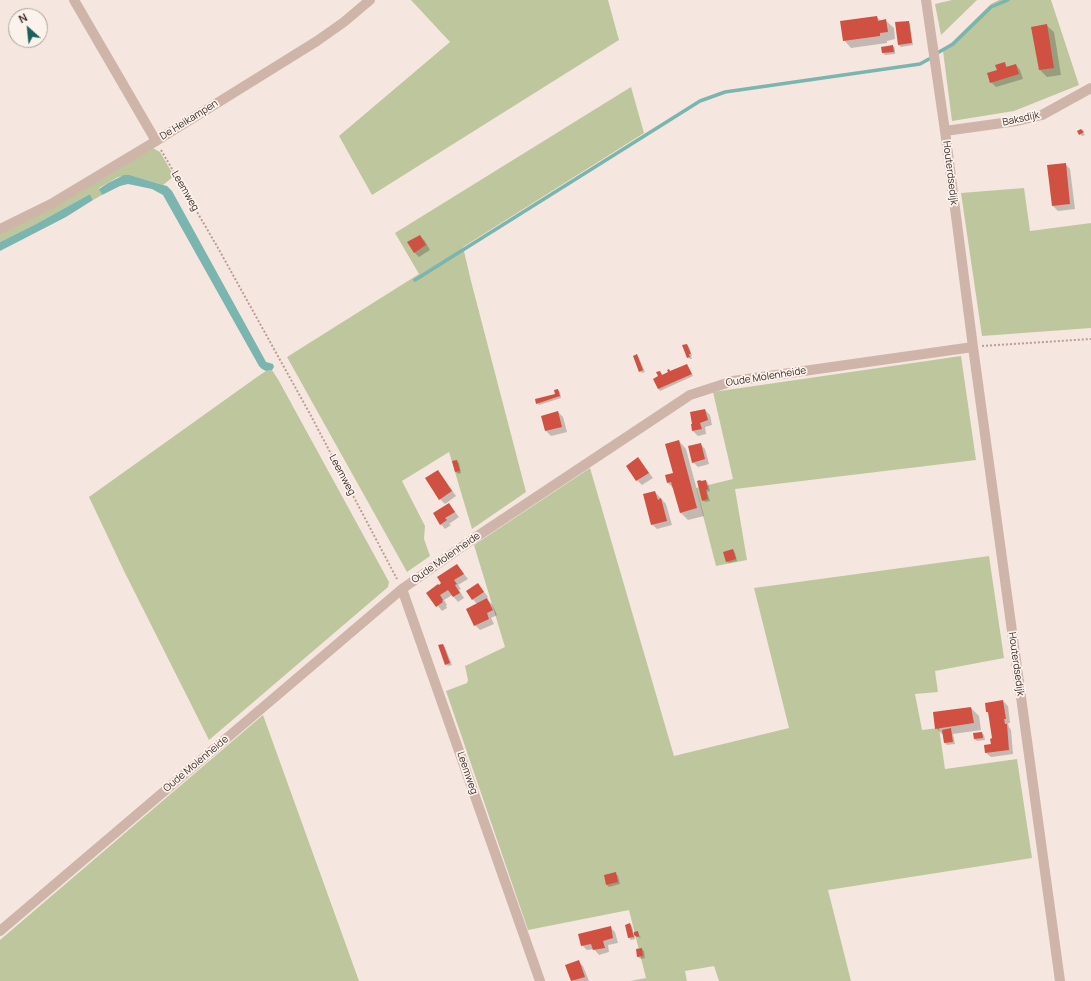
<!DOCTYPE html>
<style>
body{margin:0}
#map{position:relative;width:1091px;height:981px;overflow:hidden;background:#f5e7df;font-family:Manrope,sans-serif}
canvas{display:block}
.north{position:absolute;left:8px;top:8px;width:40px;height:40px;box-sizing:border-box;background:#fcf2ec;border:1px solid #afa39e;border-radius:50%;rotate:333deg;font-size:11px;font-weight:700;line-height:16px;text-align:center;color:#3b2d29}
.north::after{content:'';display:block;margin:auto;width:14px;height:18px;background:#1a615c;clip-path:polygon(50% 0,100% 100%,50% 72%,0 100%)}
</style>
<div id="map">
<canvas width="1091" height="981"></canvas>
<div class="north">N</div>
</div>
<script>
const c = document.querySelector('canvas').getContext('2d');
c.lineJoin = 'round';
function fillPath(path, color) {
  c.fillStyle = color;
  c.fill(path, 'evenodd');
}
function poly(rows) {
  const path = new Path2D();
  for (const r of rows) {
    path.moveTo(r[0], r[1]);
    for (let i = 2; i < r.length; i += 2) path.lineTo(r[i], r[i + 1]);
  }
  return path;
}
function strokePath(path, color, width, dash) {
  c.strokeStyle = color;
  c.lineWidth = width;
  c.lineCap = dash ? 'butt' : 'round';
  c.setLineDash(dash || []);
  c.stroke(path);
}
function write(font, color, halo, rows, align = 'center') {
  c.font = font + ' Manrope,sans-serif';
  c.lineWidth = 3.5;
  c.setLineDash([]);
  c.textBaseline = 'middle';
  c.strokeStyle = halo;
  c.fillStyle = color;
  for (const [text, x, y, turn = 0] of rows) {
    c.save();
    c.translate(x, y);
    c.rotate((+turn || 0) * Math.PI / 180);
    c.textAlign = isNaN(turn) ? turn : align;
    if (halo) c.strokeText(text, 0, 0);
    c.fillText(text, 0, 0);
    c.restore();
  }
}
fillPath(poly([
 [411,0,608,0,619,40,372,195,339,136,450,42],
 [952,0,977,0,941,35,935,4],
 [999,0,1051,0,1079,85,1014,111,952,121,943,51,991,4],
 [631,87,644,133,463,247,471,281,526,492,472,529,449,452,402,481,425,526,424,539,430,556,407,572,287,357,419,274,395,233],
 [151,147,160,152,174,176,163,185,130,175,118,177,99,188,102,195,93,200,90,194,36,224,0,242,0,232],
 [1024,188,1030,231,1091,223,1091,328,982,336,961,193],
 [961,356,976,460,735,489,747,560,716,566,696,488,733,479,713,392],
 [272,370,279,381,389,582,388,587,209,740,125,573,89,497,257,377,266,371],
 [590,468,674,756,789,728,754,588,989,556,1004,658,935,671,938,692,915,694,922,730,939,728,945,769,1017,759,1032,858,828,890,851,981,719,981,714,966,685,971,687,981,630,981,646,978,629,910,528,930,446,691,467,683,468,680,465,666,505,647,474,545],
 [263,715,359,981,0,981,0,940]
]), '#bec69d');
fillPath(poly([
 [124,175,130,175,163,185,167,186,172,191,265,360,266,362,273,364,274,367,272,370,266,371,262,369,259,366,163,195,152,189,128,184,120,186,102,195,99,189,108,183],
 [90,194,93,200,66,217,0,251,0,242,36,224]
]), '#7bb5af');
fillPath(poly([
 [877,17,881,21,886,21,894,28,895,39,887,41,887,43,851,48,844,40],
 [908,22,910,24,913,45,901,47,899,45],
 [1046,25,1054,32,1061,75,1047,77,1040,70],
 [893,46,895,49,895,54,885,55,883,53],
 [1005,64,1008,68,1016,65,1020,70,1023,79,996,87,991,82,998,71],
 [1083,132,1085,135,1082,136,1080,134],
 [1065,164,1070,169,1075,209,1058,211,1053,206],
 [420,236,425,241,430,250,419,257,414,252],
 [687,345,689,347,692,356,691,356,692,359,690,359,688,357],
 [637,355,639,358,645,372,642,373,640,371],
 [687,365,693,376,660,391,658,388,660,372,662,375],
 [558,390,560,392,561,398,539,405,537,403,556,394],
 [705,410,710,415,712,425,705,427,706,434,698,436,693,431,692,425],
 [558,412,563,417,567,432,551,436,546,431],
 [679,441,686,449,704,516,688,520,680,512,674,489,668,483,666,476,674,473],
 [700,444,705,449,709,464,698,467,693,462],
 [638,458,653,478,642,485,637,480],
 [456,461,459,463,461,473,458,474,456,472],
 [437,471,442,476,456,496,445,504,440,499],
 [706,481,708,483,710,491,707,492,710,501,705,502,703,500],
 [655,492,666,504,672,525,657,529,652,524],
 [449,504,459,517,449,524,451,525,445,529,441,524],
 [733,550,735,553,737,561,729,563,726,561],
 [457,565,468,579,458,585,461,589,459,590,464,598,458,602,452,595,444,600,447,605,446,606,447,608,442,611,428,593,439,586],
 [478,584,488,597,486,599,492,604,497,615,491,618,494,624,480,630,475,625,477,604,467,592],
 [443,645,445,647,452,665,448,666,446,664],
 [1003,701,1008,706,1010,723,1008,723,1009,727,1011,730,1013,754,991,757,986,753,992,745],
 [971,708,979,716,981,730,953,734,955,744,947,745,945,743,944,736,936,728],
 [982,733,984,735,985,740,977,741,975,739,975,734],
 [615,873,618,876,620,884,609,887,607,885],
 [630,924,632,926,635,939,631,940,629,938],
 [610,927,615,932,618,943,608,945,609,952,599,955,594,949,587,950,582,945],
 [634,933,638,933,641,938,638,937],
 [641,949,644,951,645,958,641,959,638,957],
 [578,961,583,966,589,981,572,981,567,965]
]), '#0003');
strokePath(poly([
 [939,52,953,44,991,7,1008,0],
 [415,280,700,101,725,92,920,64,929,59]
]), '#7bb5af', 3.5);
fillPath(poly([
 [877,16,878,21,886,19,888,32,880,33,880,36,843,41,840,21],
 [909,21,912,43,898,45,895,22],
 [1047,24,1054,68,1039,70,1031,27],
 [893,45,894,52,882,53,881,47],
 [1005,62,1006,67,1016,64,1019,74,990,83,987,73,997,70,995,65],
 [1081,129,1084,132,1079,135,1077,131],
 [1066,163,1070,204,1052,206,1047,165],
 [420,235,426,245,414,253,407,242],
 [687,344,691,354,689,354,690,357,687,358,682,345],
 [637,354,643,370,639,372,633,356],
 [687,364,692,374,658,389,653,379,658,376,656,372,660,371,662,375,668,372,667,370,669,369,670,371],
 [558,389,560,396,536,404,535,399,555,394,554,390],
 [705,409,708,420,700,423,702,429,692,431,691,424,692,424,690,412],
 [558,411,562,427,545,431,541,416],
 [679,440,697,508,680,513,671,482,667,483,665,475,673,473,665,444],
 [701,443,705,459,692,463,688,446],
 [638,457,649,473,636,481,626,466],
 [457,460,460,471,455,472,452,461],
 [438,470,452,491,439,500,425,478],
 [700,480,701,481,706,480,708,489,706,490,708,499,702,501,697,481],
 [655,491,658,500,661,498,667,521,651,525,643,494],
 [449,503,455,512,445,518,447,520,440,525,433,513],
 [733,549,736,559,726,562,723,552],
 [457,564,464,574,454,580,457,584,455,585,460,593,453,597,448,590,440,595,443,600,442,601,443,602,436,607,426,593,438,584,439,585,441,583,437,577],
 [478,583,484,592,472,600,466,591],
 [487,598,493,610,487,613,489,619,474,626,466,609],
 [443,644,450,663,445,665,438,645],
 [1003,700,1006,719,1004,719,1005,724,1007,724,1009,750,985,753,984,745,991,744,990,739,992,738,988,712,986,712,985,703],
 [971,707,974,723,935,729,933,712],
 [951,728,953,742,944,743,942,730],
 [982,732,983,738,974,739,973,733],
 [616,872,618,882,606,885,604,875],
 [630,923,634,937,628,938,625,925],
 [611,926,613,938,603,941,605,948,593,950,591,944,581,946,578,934],
 [638,931,639,936,637,937,634,935,634,932],
 [642,948,643,956,637,957,636,949],
 [579,960,585,977,571,981,565,965]
]), '#d05041');
strokePath(poly([
 [161,150,218,248,310,414,397,579],
 [982,346,1091,339]
]), '#bb9e93', 2, [2, 2]);
strokePath(poly([
 [74,0,156,141],
 [926,0,945,131,973,347,1060,981],
 [945,131,1017,121,1042,115,1091,88],
 [0,229,51,204,156,141,317,41,344,22,370,0],
 [402,589,540,981],
 [0,931,402,589,473,539,690,395,733,381,973,347]
]), '#cfb5a9', 10);
write('10px', '#3b2d29', '#fcf2ec', [
 ["Baksdijk",1021,119,-12],
 ["De Heikampen",189,120,-32],
 ["Houterdsedijk",950,173,83],
 ["Leemweg",185,191,60],
 ["Oude Molenheide",766,377,-9],
 ["Leemweg",342,475,62],
 ["Oude Molenheide",446,558,-35],
 ["Houterdsedijk",1016,664,82],
 ["Oude Molenheide",196,764,-40],
 ["Leemweg",467,773,71]
]);
</script>
